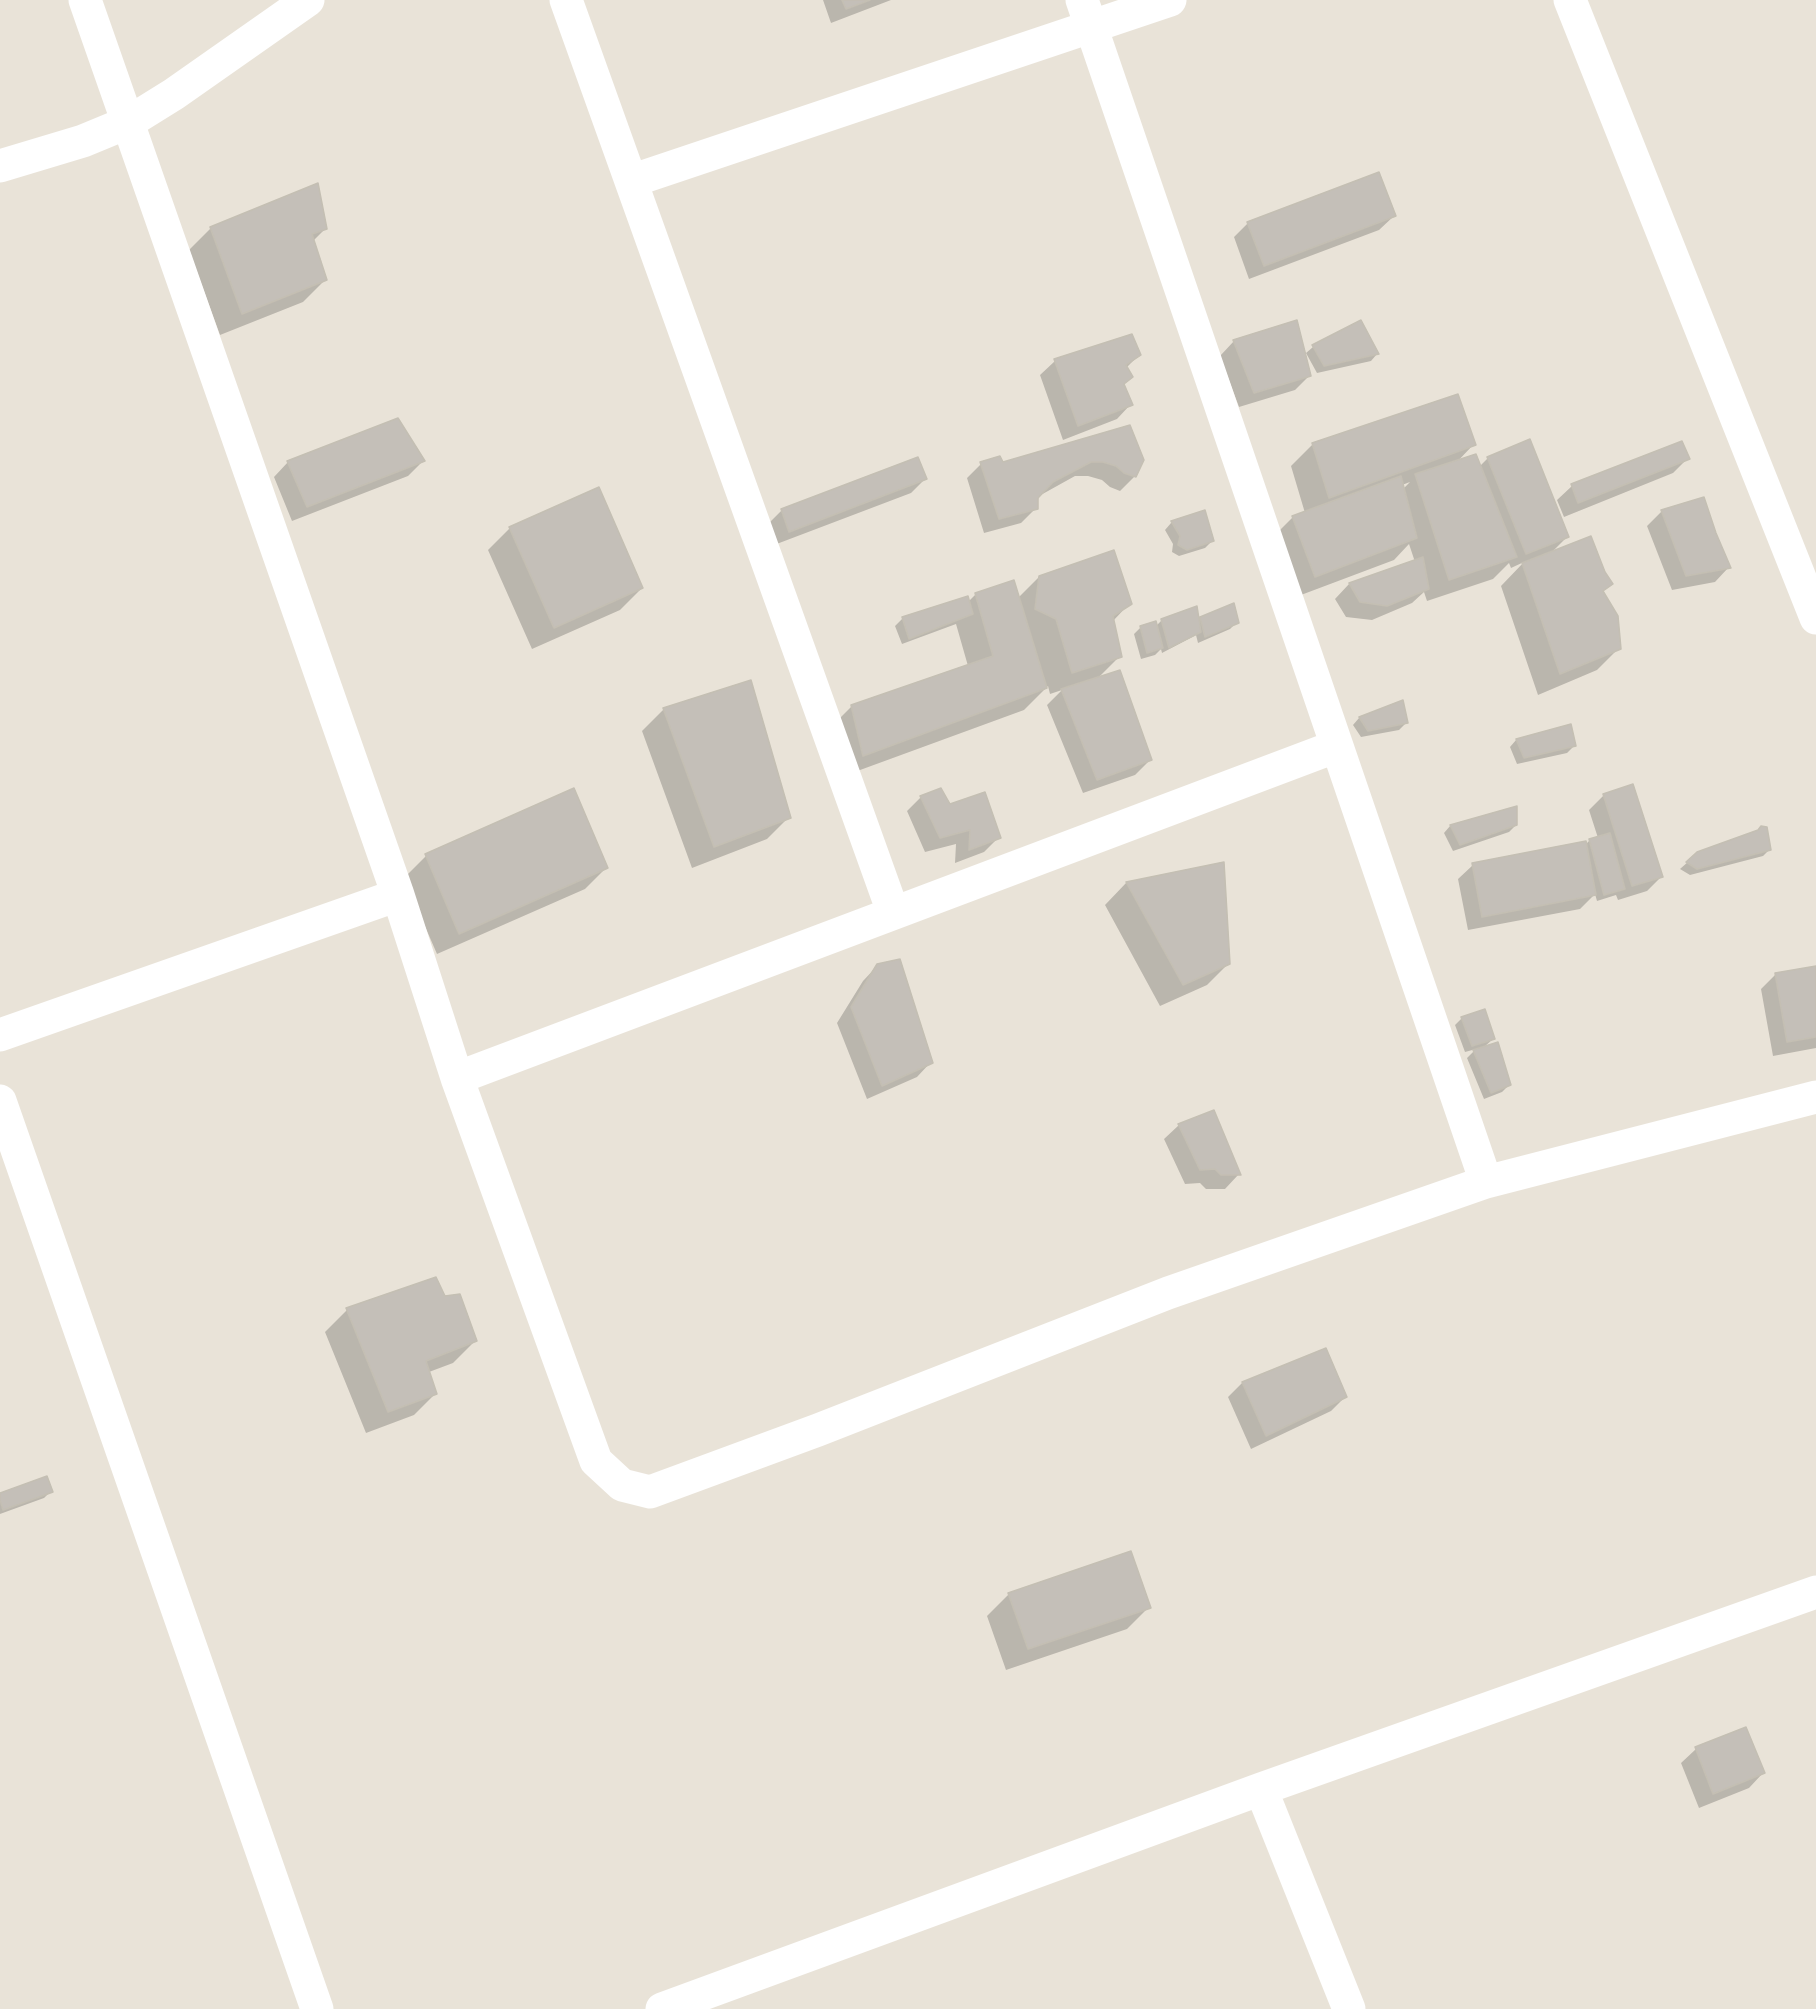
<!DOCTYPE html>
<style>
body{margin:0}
canvas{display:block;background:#e9e3d8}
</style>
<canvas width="1816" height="2009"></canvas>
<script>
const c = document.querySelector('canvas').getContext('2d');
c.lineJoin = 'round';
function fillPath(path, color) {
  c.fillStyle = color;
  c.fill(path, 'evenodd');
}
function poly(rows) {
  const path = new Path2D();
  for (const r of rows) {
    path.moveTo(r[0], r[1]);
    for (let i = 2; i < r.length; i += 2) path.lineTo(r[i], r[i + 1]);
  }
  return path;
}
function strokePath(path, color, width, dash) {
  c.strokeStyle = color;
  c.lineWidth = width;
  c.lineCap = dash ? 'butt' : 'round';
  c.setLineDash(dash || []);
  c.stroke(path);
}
fillPath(poly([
 [823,0,891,0,831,23],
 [1394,216,1379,230,1249,279,1234,237,1248,223],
 [211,228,325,229,313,241,325,280,303,302,220,335,189,250],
 [1360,322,1377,354,1371,361,1317,373,1306,353,1313,347],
 [1234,341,1309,376,1295,390,1239,407,1220,356],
 [1139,355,1126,368,1123,385,1131,404,1117,419,1063,440,1040,375,1055,361],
 [1129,427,1135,476,1120,491,1110,487,1102,480,1088,476,1075,476,1039,496,1036,508,1021,523,984,533,967,478,981,464,1002,464],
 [1313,444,1474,444,1456,463,1480,466,1488,458,1567,537,1550,554,1604,573,1611,583,1602,592,1619,648,1597,670,1538,695,1501,586,1524,562,1511,568,1509,563,1493,579,1427,601,1424,592,1412,603,1372,620,1346,617,1335,599,1349,584,1415,562,1409,544,1394,560,1293,598,1271,539,1293,517,1305,513,1291,466],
 [1410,482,1403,489,1402,485],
 [1688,458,1673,473,1564,517,1557,500,1572,486],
 [423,461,408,476,292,521,274,477,288,462],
 [925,479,911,493,774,545,767,525,782,510],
 [1662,511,1714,534,1729,567,1715,582,1672,590,1647,526],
 [1204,512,1212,541,1205,548,1179,556,1172,552,1173,544,1165,530,1171,523],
 [510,528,642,588,620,610,532,649,488,550],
 [1039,577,1130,603,1113,621,1120,656,1098,678,1150,760,1135,775,1083,793,1047,705,1062,690,1050,694,1048,686,1024,710,841,777,830,728,852,706,968,666,956,624,902,644,895,626,902,619,967,598,968,602,976,594,1018,598],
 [1196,608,1198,621,1201,618,1237,622,1230,629,1198,643,1196,635,1162,653,1161,649,1155,655,1141,659,1134,634,1141,627,1156,626,1161,621],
 [1401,702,1406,723,1399,730,1361,737,1353,725,1359,718],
 [664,709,789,817,767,839,692,868,642,731],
 [1569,726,1574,746,1567,753,1517,764,1510,747,1516,740],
 [573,790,607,867,585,889,437,954,404,878,426,856],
 [1604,795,1661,877,1647,891,1618,900,1616,895,1597,901,1595,894,1580,909,1468,930,1458,879,1473,865,1585,845,1590,840,1598,838,1589,810],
 [921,797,950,806,999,837,984,852,955,863,956,844,925,852,907,811],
 [1515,808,1516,825,1509,832,1453,851,1444,833,1450,826],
 [1770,849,1763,856,1690,875,1680,869,1698,853],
 [1223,864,1229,963,1207,985,1160,1006,1105,905,1126,883],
 [878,965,931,1062,917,1077,867,1099,837,1023,863,981],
 [1816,967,1816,1048,1773,1056,1761,989,1776,974],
 [1462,1018,1493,1039,1483,1048,1509,1085,1502,1092,1484,1099,1467,1058,1476,1049,1465,1052,1455,1025],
 [1179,1125,1239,1174,1225,1189,1206,1189,1200,1183,1185,1184,1164,1139],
 [445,1298,475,1341,453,1363,429,1372,436,1393,414,1415,366,1433,325,1332,347,1310],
 [1242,1383,1346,1396,1331,1411,1251,1449,1228,1397],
 [51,1491,44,1498,0,1514,0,1495],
 [1009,1594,1149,1607,1127,1629,1006,1670,987,1616],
 [1696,1749,1763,1773,1749,1788,1699,1808,1681,1763]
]), '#0003');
const building = poly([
 [842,0,870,0,846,9,842,0],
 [1379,172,1396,216,1264,266,1247,222,1379,172],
 [318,183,327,229,312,234,327,280,242,314,210,227,318,183],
 [1297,320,1311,376,1254,393,1233,340,1297,320],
 [1361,320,1379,354,1324,366,1312,345,1361,320],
 [1132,334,1141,355,1126,365,1133,377,1124,384,1133,405,1078,426,1054,359,1132,334],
 [1458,394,1476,445,1329,498,1312,443,1458,394],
 [398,418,425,461,307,507,287,461,398,418],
 [1130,425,1144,460,1136,477,1124,473,1116,466,1103,462,1091,462,1053,482,1038,498,1038,509,999,519,980,462,1000,456,1003,462,1130,425],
 [1530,439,1569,537,1526,554,1487,457,1530,439],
 [1682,441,1690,459,1578,503,1571,484,1682,441],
 [1476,454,1517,557,1449,580,1415,474,1476,454],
 [918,457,927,479,789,532,781,509,918,457],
 [1401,476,1417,538,1315,577,1292,516,1401,476],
 [599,487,643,588,554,628,509,527,599,487],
 [1704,497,1716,533,1731,568,1686,576,1661,510,1704,497],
 [1205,510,1214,541,1187,550,1178,545,1180,536,1171,521,1205,510],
 [1591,536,1605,572,1613,584,1603,591,1618,616,1621,649,1560,674,1522,563,1591,536],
 [1114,550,1132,604,1113,616,1122,657,1072,673,1056,619,1035,609,1039,576,1114,550],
 [1423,557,1429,589,1387,606,1360,602,1349,583,1423,557],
 [1014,580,1047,688,863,756,851,705,993,656,975,593,1014,580],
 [968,596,973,614,909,639,902,617,968,596],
 [1234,603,1239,623,1205,637,1200,617,1234,603],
 [1197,606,1201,632,1169,648,1161,619,1197,606],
 [1156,621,1163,648,1147,653,1140,626,1156,621],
 [1120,670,1152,760,1097,780,1061,689,1120,670],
 [751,680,791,818,714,847,663,708,751,680],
 [1403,700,1408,723,1368,731,1359,717,1403,700],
 [1571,724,1576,746,1524,758,1516,739,1571,724],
 [1633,784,1663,877,1632,886,1603,794,1633,784],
 [574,788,608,868,459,934,425,854,574,788],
 [941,788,950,804,985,792,1001,838,969,850,970,830,940,838,920,796,941,788],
 [1517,806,1517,825,1460,845,1450,825,1517,806],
 [1761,826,1767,827,1771,850,1697,869,1686,862,1697,852,1758,830,1761,826],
 [1610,833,1625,889,1604,895,1589,839,1610,833],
 [1586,841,1596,895,1482,917,1472,863,1586,841],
 [1224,862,1230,964,1183,985,1126,882,1224,862],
 [900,959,933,1063,882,1086,851,1007,877,964,900,959],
 [1816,966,1816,1037,1787,1042,1775,973,1816,966],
 [1485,1009,1495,1039,1472,1046,1461,1017,1485,1009],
 [1498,1042,1511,1085,1491,1093,1473,1050,1498,1042],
 [1214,1110,1241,1175,1221,1175,1215,1169,1200,1170,1178,1124,1214,1110],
 [436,1277,445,1296,460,1294,477,1341,426,1361,437,1394,388,1412,346,1308,436,1277],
 [1326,1348,1347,1397,1266,1436,1242,1382,1326,1348],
 [47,1476,53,1492,3,1510,0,1500,0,1493,47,1476],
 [1131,1551,1151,1608,1028,1649,1008,1593,1131,1551],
 [1746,1727,1765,1773,1713,1794,1695,1747,1746,1727]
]);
fillPath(building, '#c4bfb8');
strokePath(building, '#c4bfb3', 1.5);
strokePath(poly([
 [85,0,398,895,457,1078,596,1461,622,1485,650,1492,818,1430,1168,1293,1486,1182,1816,1097],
 [566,0,893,912],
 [1082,0,1486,1182],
 [1570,0,1816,618],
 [0,166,83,141,129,122,174,94,308,0],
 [631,181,1170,0],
 [0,1035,398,895],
 [457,1078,1337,746],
 [0,1101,317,2009],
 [1261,1789,1349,2009],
 [662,2009,1261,1789,1816,1592]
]), '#fff', 33);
</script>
